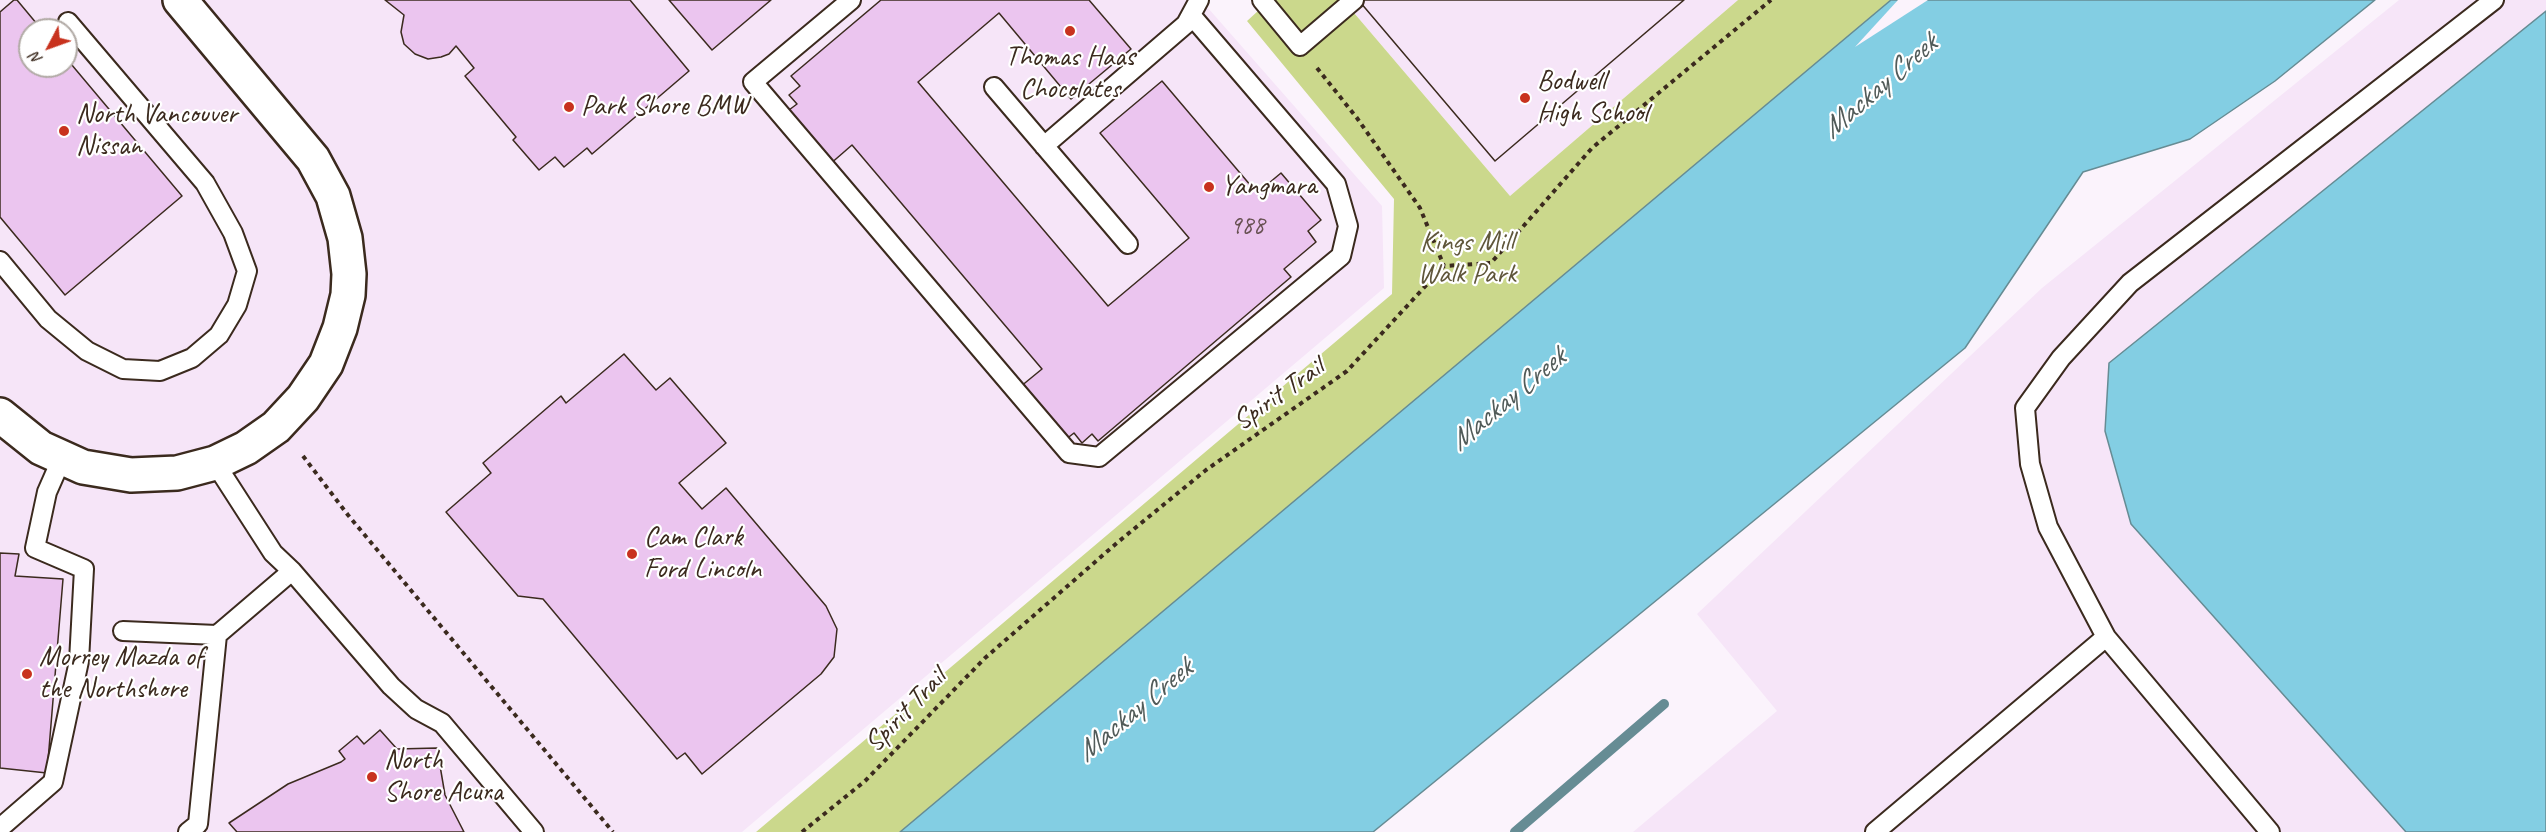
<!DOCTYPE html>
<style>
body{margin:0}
#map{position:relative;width:2546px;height:832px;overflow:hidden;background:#fbf3fc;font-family:Caveat,sans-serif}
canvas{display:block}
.north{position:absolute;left:18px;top:18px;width:60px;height:60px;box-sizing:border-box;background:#fff;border:2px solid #b1aaa5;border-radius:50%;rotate:229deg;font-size:16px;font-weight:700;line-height:24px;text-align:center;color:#3b2a1e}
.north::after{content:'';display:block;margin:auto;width:21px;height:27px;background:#c8321e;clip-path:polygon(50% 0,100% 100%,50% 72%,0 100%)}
</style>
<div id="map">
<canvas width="2546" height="832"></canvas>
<div class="north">N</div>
</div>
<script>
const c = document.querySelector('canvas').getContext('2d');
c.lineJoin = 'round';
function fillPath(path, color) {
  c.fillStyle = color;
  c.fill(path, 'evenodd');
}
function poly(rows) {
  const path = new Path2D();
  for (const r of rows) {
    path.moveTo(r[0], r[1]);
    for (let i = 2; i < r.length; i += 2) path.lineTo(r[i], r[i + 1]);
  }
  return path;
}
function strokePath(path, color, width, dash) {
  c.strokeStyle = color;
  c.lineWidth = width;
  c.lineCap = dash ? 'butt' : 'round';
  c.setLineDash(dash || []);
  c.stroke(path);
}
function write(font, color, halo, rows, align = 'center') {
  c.font = font + ' Caveat,sans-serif';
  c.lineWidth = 4.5;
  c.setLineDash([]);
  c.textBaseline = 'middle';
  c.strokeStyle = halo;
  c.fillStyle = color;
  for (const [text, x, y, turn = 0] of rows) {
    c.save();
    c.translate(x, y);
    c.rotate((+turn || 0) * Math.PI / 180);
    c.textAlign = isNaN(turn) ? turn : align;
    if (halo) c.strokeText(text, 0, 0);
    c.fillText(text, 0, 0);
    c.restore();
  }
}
fillPath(poly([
 [0,0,1201,0,1382,206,1384,288,742,832,0,832],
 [30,30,66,30,66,66,30,66],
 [1343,0,1738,0,1510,196],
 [2399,0,2546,0,2546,11,2131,524,2406,832,1633,832,1777,711,1697,614,2042,288]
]), '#f6e5f8');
fillPath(poly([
 [1270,0,1343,0,1510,196,1738,0,1891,0,900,832,756,832,1392,294,1394,199,1247,21]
]), '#cbd88c');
const water = poly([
 [1891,0,2375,0,2275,81,2190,139,2083,172,1965,348,1373,832,900,832,1891,0],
 [2546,11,2546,832,2406,832,2131,524,2105,431,2109,363,2546,11]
]);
fillPath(water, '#83cee3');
strokePath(water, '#668c94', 1.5);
fillPath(poly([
 [1898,0,1928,0,1855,47]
]), '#fbf3fc');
strokePath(poly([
 [1515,832,1664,704]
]), '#668c94', 10);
const building = poly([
 [14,0,17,0,42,30,30,30,30,66,66,66,66,58,182,196,65,295,0,217,0,12,14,0],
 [385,0,630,0,689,71,592,154,587,148,564,167,555,157,539,170,513,140,516,137,465,76,474,68,456,46,449,54,441,57,428,59,415,54,404,44,401,32,404,15,385,0],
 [669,0,771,0,712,50,669,0],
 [881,0,1089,0,1131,49,1071,99,999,13,918,82,1108,306,1189,238,1100,133,1162,81,1257,193,1281,173,1321,220,1308,231,1316,242,1284,269,1291,277,1098,441,1092,434,1082,443,1074,433,1065,440,1020,387,1042,369,852,145,829,165,785,113,797,104,789,95,800,86,791,76,881,0],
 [1362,0,1684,0,1495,161,1360,2,1362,0],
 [1362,0,1684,0,1495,161,1360,2,1362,0],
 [624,354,656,390,670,378,726,443,679,483,702,509,726,488,826,606,837,629,834,657,821,674,702,774,685,753,677,759,543,599,518,596,446,512,491,473,483,463,561,396,566,403,624,354],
 [0,553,19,554,15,576,63,579,47,773,0,768,0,553],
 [380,730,397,749,437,748,445,795,464,832,237,832,229,823,288,784,341,762,345,759,339,751,357,736,364,744,380,730]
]);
fillPath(building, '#ebc5ef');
strokePath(building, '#3b2a1e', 1.5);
const service = poly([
 [851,0,753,82,1069,453,1099,457,1341,256,1348,226,1336,184,1191,15],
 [1262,0,1300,46,1354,0],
 [994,87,1128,244],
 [1044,146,1186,24,1199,0],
 [0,261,48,319,87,351,123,369,160,371,192,358,219,335,237,305,247,271,233,233,205,183,68,22],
 [215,463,273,553,292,571,391,686,416,709,442,723,534,832],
 [123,631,217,635,198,824,188,832],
 [217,635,292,571],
 [2106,637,2270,832],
 [0,828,53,782,79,661,84,569,35,548,47,492,62,458],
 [1875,832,2106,637,2048,527,2030,464,2025,408,2061,358,2130,283,2494,0]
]);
const minor = poly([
 [0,415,41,448,83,467,131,475,177,473,215,463,246,448,276,427,303,398,326,364,340,328,348,295,349,274,345,238,333,196,313,159,180,0]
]);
strokePath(service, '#3b2a1e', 22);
strokePath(minor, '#3b2a1e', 38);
strokePath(poly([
 [1317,68,1357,118,1420,208,1444,266],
 [303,456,348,515,613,832],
 [802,832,865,781,985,658,1118,542,1206,470,1347,371,1444,266,1491,263,1592,148,1771,0]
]), '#3b2a1e', 4, [4.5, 4.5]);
strokePath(service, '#fff', 18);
strokePath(minor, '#fff', 33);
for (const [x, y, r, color] of [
 [1070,31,6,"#c8321e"],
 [1525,98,6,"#c8321e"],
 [569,107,6,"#c8321e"],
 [64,131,6,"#c8321e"],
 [1209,187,6,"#c8321e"],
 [632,554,6,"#c8321e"],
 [27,674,6,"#c8321e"],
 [372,777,6,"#c8321e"]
]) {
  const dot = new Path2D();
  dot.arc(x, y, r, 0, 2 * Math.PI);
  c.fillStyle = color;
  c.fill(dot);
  strokePath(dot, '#fff', 2);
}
write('26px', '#675152', null, [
 ["988",1247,226]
]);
write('28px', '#3b2a1e', '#fff', [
 ["Thomas Haas",1070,58,"center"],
 ["Chocolates",1070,90,"center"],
 ["Bodwell",1537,82],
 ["High School",1537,114],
 ["Park Shore BMW",581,107],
 ["North Vancouver",76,115],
 ["Nissan",76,147],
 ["Yangmara",1221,187],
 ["Cam Clark",644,538],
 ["Ford Lincoln",644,570],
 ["Morrey Mazda of",39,658],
 ["the Northshore",39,690],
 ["North",384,761],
 ["Shore Acura",384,793]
], 'left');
write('28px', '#5f563a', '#fff', [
 ["Kings Mill",1467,243],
 ["Walk Park",1467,275]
]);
write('28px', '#3b2a1e', '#fff', [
 ["Spirit Trail",1279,395,-35],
 ["Spirit Trail",906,711,-46]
]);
write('italic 30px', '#515b59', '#fff', [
 ["Mackay Creek",1880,87,-41],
 ["Mackay Creek",1508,400,-40],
 ["Mackay Creek",1135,711,-40]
]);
</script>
